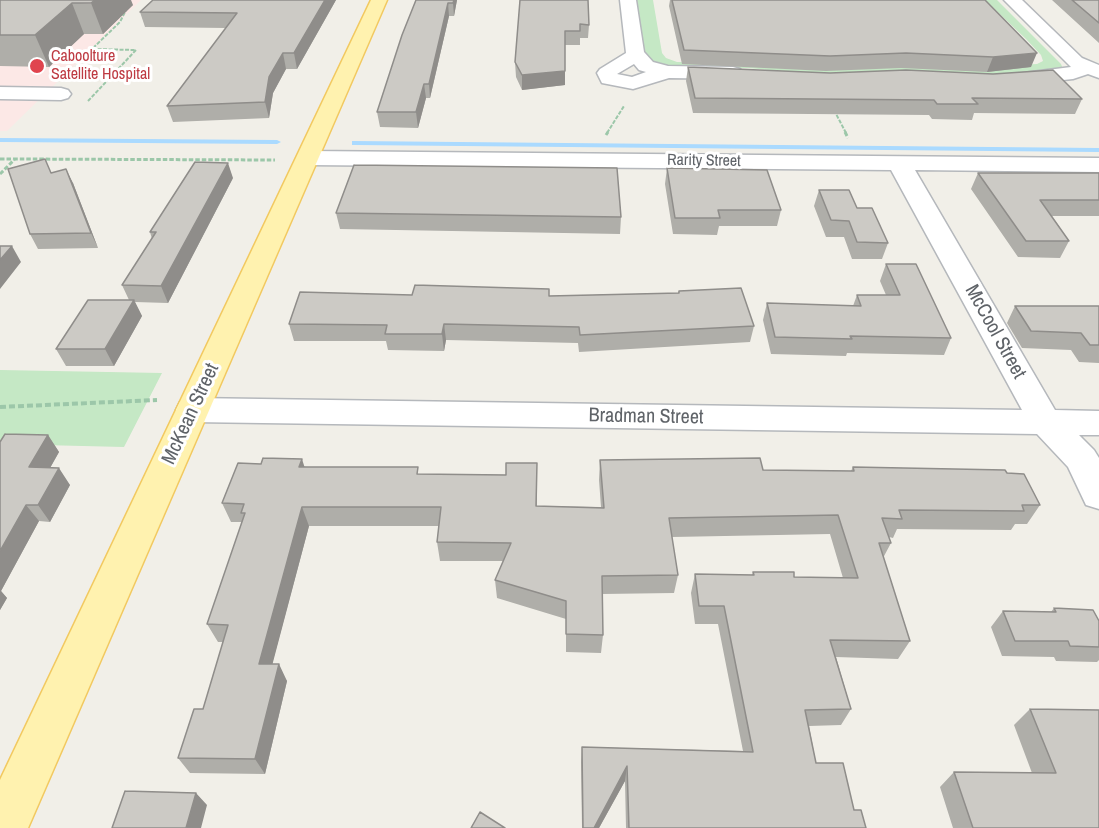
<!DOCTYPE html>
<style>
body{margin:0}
canvas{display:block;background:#f1efe8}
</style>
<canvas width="1099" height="828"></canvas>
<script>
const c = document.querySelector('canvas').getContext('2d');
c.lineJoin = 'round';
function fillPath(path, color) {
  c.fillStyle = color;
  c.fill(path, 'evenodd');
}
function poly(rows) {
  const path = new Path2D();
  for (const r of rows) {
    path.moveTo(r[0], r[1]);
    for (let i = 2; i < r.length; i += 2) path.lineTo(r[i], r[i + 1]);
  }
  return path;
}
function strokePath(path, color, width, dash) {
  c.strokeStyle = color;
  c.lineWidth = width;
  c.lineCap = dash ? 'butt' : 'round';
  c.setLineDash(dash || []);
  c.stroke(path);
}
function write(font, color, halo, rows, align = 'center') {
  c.font = font + ' "Archivo Narrow",sans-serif';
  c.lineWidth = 6;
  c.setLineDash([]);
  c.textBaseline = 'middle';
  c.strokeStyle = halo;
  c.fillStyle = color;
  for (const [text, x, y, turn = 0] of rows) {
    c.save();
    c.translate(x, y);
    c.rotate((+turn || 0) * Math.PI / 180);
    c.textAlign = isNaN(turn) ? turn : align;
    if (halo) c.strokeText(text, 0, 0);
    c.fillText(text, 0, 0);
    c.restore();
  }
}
fillPath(poly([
 [0,0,141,0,7,131,0,131]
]), '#fce8e6');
fillPath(poly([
 [635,0,653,0,662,53,666,58,677,62,1021,65,1037,64,1043,61,1041,55,1026,39,985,0,997,0,1061,64,1063,69,999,75,800,73,749,68,669,67,653,64,644,56],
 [0,370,162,373,124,447,0,444]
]), '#c5e8c5');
fillPath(poly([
 [0,138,277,140,281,142,277,144,0,142,0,138],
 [352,141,1099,148,1099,152,355,145,352,145,352,141]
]), '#aadaff');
const minor = poly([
 [620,0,636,0,644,52,653,62,668,66,733,67,740,69,743,73,740,77,733,79,669,78,633,89,602,83,597,73,600,69,626,53,620,0],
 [634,64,639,70,646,72,632,77,617,74,634,64],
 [1004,0,1022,0,1082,58,1099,65,1099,78,1088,74,1073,79,1015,85,1008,83,1005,79,1008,75,1071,67,1004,0],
 [0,87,61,88,68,90,71,94,68,98,61,100,0,99,0,87],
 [308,151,1099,158,1099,172,915,170,1055,410,1099,411,1099,435,1079,435,1094,450,1099,458,1099,509,1086,505,1068,467,1037,434,192,422,180,418,176,410,180,402,192,398,1022,410,891,170,308,165,300,163,297,158,300,153,308,151]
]);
const major = poly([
 [371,0,387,0,28,828,0,828,0,780,371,0]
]);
strokePath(minor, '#b5b8bc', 3);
strokePath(major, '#f2c960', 3);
strokePath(poly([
 [88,101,136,50,92,49,120,22,127,8],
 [834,110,846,133],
 [607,133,624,106]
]), '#9cc7a9', 2, [4, 1.5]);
strokePath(poly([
 [845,132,848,138],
 [606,135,608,132],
 [0,159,15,159],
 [0,174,15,159,275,160]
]), '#9cc7a9', 3, [4.5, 2]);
strokePath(poly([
 [0,407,157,400]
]), '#9cc7a9', 4, [6, 3]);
fillPath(minor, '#fff');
fillPath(major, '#fff2af');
fillPath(poly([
 [0,0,133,5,103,34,84,34,49,67,0,66],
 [153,0,336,0,297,69,286,69,273,93,269,118,173,122,167,106,226,28,145,27,140,12],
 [416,0,457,0,454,16,449,16,430,98,426,98,418,128,380,127,377,112],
 [520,0,589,25,588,38,580,38,580,45,565,45,565,85,522,90,516,77,515,62],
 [670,0,985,0,1031,67,987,72,901,68,826,71,682,64,669,6],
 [1052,0,1099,0,1099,43],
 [688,67,1082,99,1075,114,974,113,972,120,932,119,929,115,693,113,686,81],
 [667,168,781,210,777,226,719,226,717,235,673,234,665,184],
 [52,173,73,183,98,248,38,249,30,234],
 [978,173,1099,173,1099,216,1052,216,1069,241,1060,258,1018,257,971,189],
 [233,178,168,303,135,302,142,316,114,366,66,366,56,349,129,300,122,285,152,239,150,232],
 [819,190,857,208,888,243,882,259,852,259,844,237,826,237,814,206],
 [336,213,621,217,620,234,340,229],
 [886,264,951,338,944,355,847,353,846,356,771,354,763,320,767,303,853,306,857,295,886,295,880,281],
 [679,291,754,326,750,342,579,352,578,343,446,340,444,351,388,350,386,341,294,341,289,324,412,295,549,296,678,293],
 [1015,306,1099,306,1099,363,1079,362,1071,350,1022,348,1007,323],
 [48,435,59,452,50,468,70,485,50,522,39,521,1,591,7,598,0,610,0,442],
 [600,460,763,470,851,471,853,467,1007,473,1040,505,1027,524,1015,524,1011,530,897,529,893,538,889,537,891,543,883,558,910,641,898,659,836,657,851,709,841,725,809,726,816,763,854,810,866,828,626,828,625,781,599,828,582,828,581,762,582,747,743,751,718,624,695,624,691,593,695,574,752,575,753,572,794,577,843,578,830,534,672,537,678,575,674,593,602,594,603,635,601,653,566,652,566,619,497,598,495,580,503,561,440,561,437,542,439,526,309,526,272,664,287,681,265,774,190,773,178,758,203,709,223,642,218,642,207,624,242,522,231,522,222,503,261,464,420,474,506,475,537,463,537,506,601,507,599,480],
 [1054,608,1099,621,1099,660,1097,662,1056,661,1054,657,1002,656,991,627,1003,611,1051,612],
 [1030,709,1099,828,953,828,940,787,954,772,1032,773,1014,725]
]), '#afaea9');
fillPath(poly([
 [95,0,131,0,133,5,103,34,91,3],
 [325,0,336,0,297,69,294,53],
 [454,0,457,0,454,16,453,3],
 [72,3,84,34,49,67,35,35],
 [448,3,449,16,430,98,429,84],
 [283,53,286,69,273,93,269,118,265,102,269,77],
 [1037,53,1031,67,987,72,993,57],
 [565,71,565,85,522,90,522,75],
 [424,84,426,98,418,128,416,112],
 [228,163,233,178,168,303,161,286],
 [66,169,73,183,98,248,91,233],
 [12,246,21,262,0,289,0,260],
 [134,300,142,316,114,366,105,349],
 [444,324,446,340,444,351,442,334],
 [48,435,59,452,41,484,29,467],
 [302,459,308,478,299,467],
 [59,468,70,485,50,522,38,505],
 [26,505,39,521,1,591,7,598,0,610,0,551],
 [302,507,309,526,268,681,259,664],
 [279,664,287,681,265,774,255,759],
 [627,766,625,781,599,828,594,828],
 [196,793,207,805,201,828,186,828]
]), '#8f8d8a');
const building = poly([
 [0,0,95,0,91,3,72,3,35,35,0,35,0,0],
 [153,0,325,0,294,53,283,53,269,77,265,102,167,106,237,13,140,12,153,0],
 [416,0,454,0,453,3,448,3,429,84,424,84,416,112,377,112,402,35,416,0],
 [520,0,588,0,589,25,580,24,580,31,565,31,565,71,522,75,515,62,520,0],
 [672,0,985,0,1037,53,993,57,906,53,830,56,684,50,672,0],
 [1072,0,1099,0,1099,23,1072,0],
 [688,67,830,73,906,70,993,74,1053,70,1082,99,972,98,978,104,937,104,934,100,695,98,688,67],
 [45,159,51,173,66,169,91,233,30,234,8,169,45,159],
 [195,162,228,163,161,286,122,285,156,232,150,232,195,162],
 [354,165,617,168,621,217,336,213,354,165],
 [667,168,767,170,781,210,718,210,720,218,675,218,667,168],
 [978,173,1099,173,1099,200,1040,200,1069,241,1026,241,978,173],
 [819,190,849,190,857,208,872,208,888,243,857,242,849,221,831,220,819,190],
 [0,246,12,246,0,260,0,246],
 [886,264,916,264,951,338,850,336,852,339,775,337,767,303,861,306,857,295,900,295,886,264],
 [415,285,549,289,549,296,679,293,679,291,741,288,754,326,580,335,579,327,444,324,442,334,385,334,387,325,289,324,300,292,412,295,415,285],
 [88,300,134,300,105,349,56,349,88,300],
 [1015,306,1099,306,1099,345,1090,345,1081,333,1031,331,1015,306],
 [5,434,48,435,29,467,59,468,38,505,26,505,0,551,0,442,5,434],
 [263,458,302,459,299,467,418,467,417,474,506,475,506,463,537,463,536,506,604,508,600,460,760,458,763,470,854,471,853,467,1005,470,1007,473,1024,474,1040,505,1022,505,1024,511,899,510,902,519,882,518,891,543,879,543,910,641,830,640,851,709,805,710,816,763,843,763,854,810,861,810,866,828,629,828,627,766,594,828,583,828,582,747,753,752,724,606,699,606,695,574,754,575,753,572,794,572,794,577,858,578,838,515,669,518,678,575,602,576,603,635,566,634,566,601,495,580,511,543,437,542,441,507,302,507,259,664,279,664,255,759,178,758,194,709,203,709,228,625,207,624,245,513,241,513,244,504,222,503,238,463,261,464,263,458],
 [1054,608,1093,610,1099,621,1099,647,1070,646,1068,641,1015,641,1003,611,1056,612,1054,608],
 [1030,709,1099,710,1099,828,973,828,954,772,1056,773,1030,709],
 [125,791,196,793,186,828,112,828,125,791],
 [480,812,505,828,471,828,480,812]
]);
fillPath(building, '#cccac5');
strokePath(building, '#8f8d8a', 1.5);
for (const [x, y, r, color] of [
 [37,66,8,"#e0444e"]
]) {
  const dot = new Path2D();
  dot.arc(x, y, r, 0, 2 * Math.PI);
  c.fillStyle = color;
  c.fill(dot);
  strokePath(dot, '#fff', 2);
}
write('16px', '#be3a42', '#fff', [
 ["Caboolture",51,57],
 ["Satellite Hospital",51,75]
], 'left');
write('16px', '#5f6368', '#fff', [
 ["Rarity Street",704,161,1]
]);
write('20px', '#5f6368', '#fff', [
 ["McCool Street",995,332,61],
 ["McKean Street",191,414,-65],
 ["Bradman Street",646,417,1]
]);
</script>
